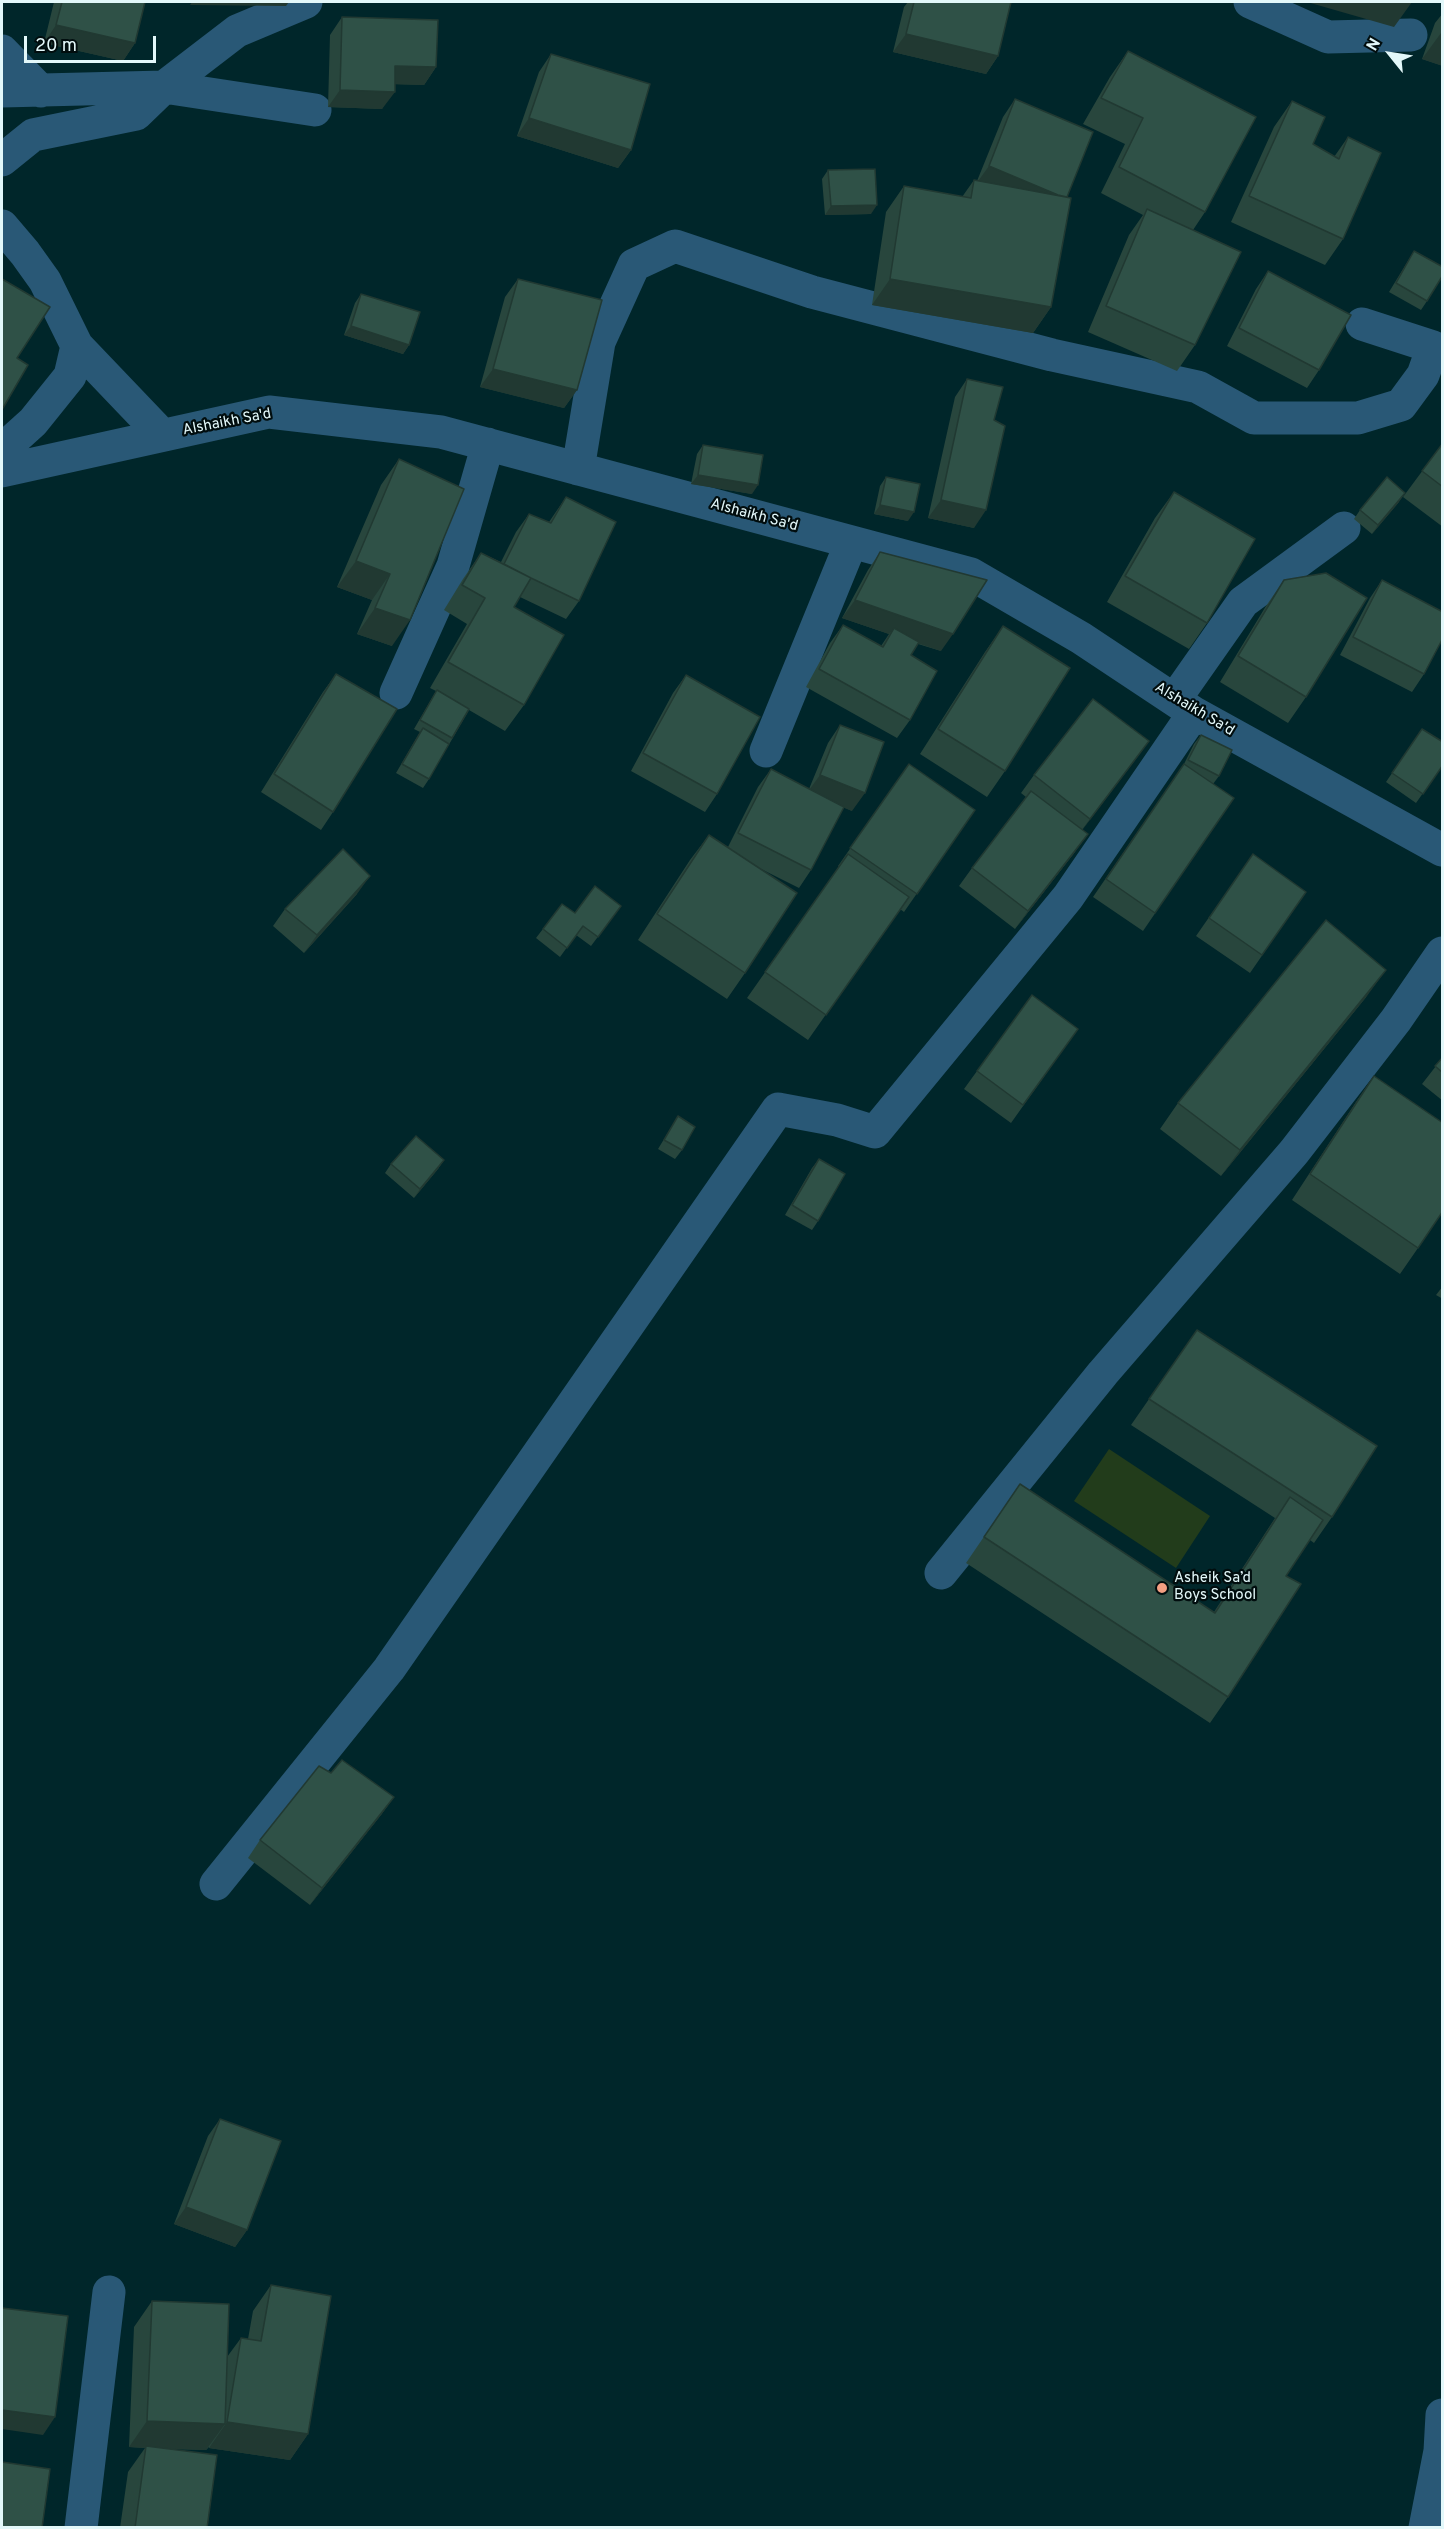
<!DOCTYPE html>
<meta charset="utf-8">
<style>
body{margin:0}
#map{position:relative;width:1444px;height:2529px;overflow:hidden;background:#00262a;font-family:Overpass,sans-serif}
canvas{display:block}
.frame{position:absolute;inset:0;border:3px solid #e3f8fa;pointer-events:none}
.north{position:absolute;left:1360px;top:24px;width:60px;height:60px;-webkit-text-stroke:4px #010d0e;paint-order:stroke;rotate:300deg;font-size:16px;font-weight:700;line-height:24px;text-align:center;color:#e3f8fa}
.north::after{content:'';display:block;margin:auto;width:21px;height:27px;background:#e3f8fa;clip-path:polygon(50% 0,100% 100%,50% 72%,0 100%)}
.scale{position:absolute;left:24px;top:36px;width:132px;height:27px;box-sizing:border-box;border:3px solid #e3f8fa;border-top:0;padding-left:8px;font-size:18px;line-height:21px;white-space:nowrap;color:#e3f8fa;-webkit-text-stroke:4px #010d0e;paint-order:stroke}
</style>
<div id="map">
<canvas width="1444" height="2529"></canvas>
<div class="frame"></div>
<div class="north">N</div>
<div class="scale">20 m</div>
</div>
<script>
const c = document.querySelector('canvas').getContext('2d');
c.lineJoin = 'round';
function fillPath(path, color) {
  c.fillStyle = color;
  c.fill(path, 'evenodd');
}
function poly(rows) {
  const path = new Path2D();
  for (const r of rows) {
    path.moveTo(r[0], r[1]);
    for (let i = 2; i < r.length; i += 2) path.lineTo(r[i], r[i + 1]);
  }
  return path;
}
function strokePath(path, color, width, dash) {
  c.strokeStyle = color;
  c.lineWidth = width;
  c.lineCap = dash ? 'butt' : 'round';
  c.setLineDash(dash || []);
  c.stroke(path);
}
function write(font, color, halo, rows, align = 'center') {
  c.font = font + ' Overpass,sans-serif';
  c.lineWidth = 4.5;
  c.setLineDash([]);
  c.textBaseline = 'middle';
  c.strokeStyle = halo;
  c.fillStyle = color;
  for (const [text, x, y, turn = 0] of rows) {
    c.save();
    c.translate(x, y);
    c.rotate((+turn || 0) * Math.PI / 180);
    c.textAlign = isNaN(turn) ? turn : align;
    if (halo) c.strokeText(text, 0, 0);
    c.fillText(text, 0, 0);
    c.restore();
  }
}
fillPath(poly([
 [1109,1449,1210,1516,1176,1568,1074,1501]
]), '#223c1b');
strokePath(poly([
 [1250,2,1328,37,1411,35],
 [2,51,41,91],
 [2,91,164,87,237,31,306,2],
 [2,160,33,135,136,114,164,87,315,110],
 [2,226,25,253,45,281,77,346,162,435],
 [2,450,33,422,70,376,77,346],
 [578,469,599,342,634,265,675,246,812,292,1052,355,1198,387,1254,418,1358,418,1401,405,1423,375,1433,347,1362,324],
 [2,471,269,412,441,432,971,574,1081,638,1194,713,1442,850],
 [396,693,453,566,488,444],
 [1175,699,1243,602,1344,528],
 [766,751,851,543],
 [941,1573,1103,1373,1294,1152,1396,1020,1442,953],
 [216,1884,389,1669,778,1109,837,1120,875,1132,1068,897,1194,713],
 [81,2528,109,2292],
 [1425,2528,1440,2451,1442,2415]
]), '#295876', 33);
fillPath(poly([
 [54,2,145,2,135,43,123,61,44,43],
 [908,2,1011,2,998,56,986,74,893,52,904,7],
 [1443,13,1443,66,1422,59,1435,23],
 [342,17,436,67,424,85,395,84,382,109,328,107,330,35],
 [1128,51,1205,212,1193,230,1195,345,1177,371,1088,332,1129,235,1143,215,1101,193,1125,144,1083,124,1110,77],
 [551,54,631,150,618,168,517,136,539,72],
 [1015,99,1067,197,1051,307,1033,333,872,305,886,212,904,186,962,197,974,180,977,181,1003,117],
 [1292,101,1313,144,1334,157,1348,137,1343,239,1325,265,1231,222,1274,127],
 [828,170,871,214,825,215,822,179],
 [1414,251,1427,301,1421,310,1389,292],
 [1268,271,1319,370,1307,388,1227,346,1256,289],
 [518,279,577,390,564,408,480,387,505,297],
 [361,294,409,345,403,354,344,335,355,303],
 [967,379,994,420,974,528,928,518,955,397],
 [1443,443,1443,527,1403,497],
 [703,445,752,494,691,484,697,454],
 [399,459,392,646,357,634,372,600,337,587,381,485],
 [886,477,908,521,874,514,880,486],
 [1174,492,1207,623,1189,649,1107,602,1155,518],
 [566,497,579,601,566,619,520,597,514,607,524,705,505,731,469,710,429,779,423,788,396,773,420,732,414,729,436,691,430,688,467,624,444,610,463,579,481,553,501,562,516,532,529,514,549,522],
 [1399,502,1372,534,1354,519,1360,510],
 [880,552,941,651,918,644,911,655,910,720,897,738,806,687,830,643,843,625,881,646,889,634,842,618,868,570],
 [1284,580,1306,697,1288,723,1220,682,1266,606],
 [1382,580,1424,674,1412,692,1340,655,1370,598],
 [1003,626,1005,771,987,797,920,754,985,652],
 [336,674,333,812,321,830,261,792,323,692],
 [686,675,717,794,705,812,631,771,673,693],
 [840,725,852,811,843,807,811,870,799,888,761,869,745,973,727,999,638,940,690,860,709,835,728,847,758,787,771,769,809,789,828,743],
 [1422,729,1443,765,1416,803,1386,782],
 [1201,735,1219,776,1213,784,1234,798,1143,931,1093,897,1184,764,1194,744],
 [1149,741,1082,830,1075,852,1015,929,959,886,972,868,1026,797,1021,793,1034,775],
 [909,764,975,810,904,912,900,909,808,1040,747,998,839,867,838,866],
 [1253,854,1306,892,1250,973,1196,936],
 [357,894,304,953,273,926,285,909],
 [562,904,575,913,621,906,591,946,576,935,560,957,536,938],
 [1032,995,1078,1029,1011,1123,964,1089],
 [1367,996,1221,1176,1160,1129,1178,1103],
 [1443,1057,1443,1101,1422,1084],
 [1374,1076,1418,1248,1400,1274,1292,1200,1356,1102],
 [678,1116,682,1150,675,1159,658,1149],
 [819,1159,818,1221,812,1230,785,1215,812,1168],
 [444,1160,438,1169,414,1198,385,1173,391,1164],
 [1443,1286,1443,1299,1436,1295],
 [1197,1330,1332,1517,1314,1543,1310,1540,1286,1576,1228,1697,1210,1723,966,1563,1020,1484,1214,1612,1275,1518,1131,1425],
 [331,1773,394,1797,381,1815,310,1905,248,1858,260,1840],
 [220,2119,247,2230,235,2247,174,2224,208,2136],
 [271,2285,308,2434,290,2460,209,2448,209,2447,206,2450,170,2449,207,2528,120,2528,128,2472,145,2448,129,2447,134,2327,152,2301,227,2357,241,2338,248,2339,253,2311]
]), '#28463d');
fillPath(poly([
 [192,2,289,2,286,6,190,5],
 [1307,2,1412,2,1394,27],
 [56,25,135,43,123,61,44,43],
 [1441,33,1443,33,1443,66,1422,59],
 [906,34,998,56,986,74,893,52],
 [395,66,436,67,424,85,383,84],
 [340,90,395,92,382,109,328,107],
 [529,118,631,150,618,168,517,136],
 [989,166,1066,199,976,184],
 [877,205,871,214,825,215,831,206],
 [890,279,1051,307,1033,333,872,305],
 [351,326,409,345,403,354,344,335],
 [493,369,577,390,564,408,480,387],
 [698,475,758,485,752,494,691,484],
 [1405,493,1399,502,1372,534,1378,525],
 [941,500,986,510,974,528,928,518],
 [880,505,914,512,908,521,874,514],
 [356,561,390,574,372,600,337,587],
 [855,600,953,634,941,651,890,634,894,628,889,634,842,618],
 [375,608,410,620,392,646,357,634],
 [1149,741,1136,759,1077,837,1090,819],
 [820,775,865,793,852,811,807,793],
 [1088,834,1075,852,1015,929,1028,911],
 [370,876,357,894,304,953,317,935],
 [1386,970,1367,996,1221,1176,1240,1150],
 [444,1160,438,1169,414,1198,420,1189],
 [394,1797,381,1815,310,1905,322,1888],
 [186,2207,247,2230,235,2247,174,2224],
 [2,2410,55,2417,43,2435,2,2429],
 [147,2421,225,2424,206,2450,146,2448,146,2446,145,2448,129,2447],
 [227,2422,308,2434,290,2460,209,2448]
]), '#213932');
const building = poly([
 [62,2,145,2,135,43,56,25,62,2],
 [914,2,1011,2,998,56,906,34,914,2],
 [342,17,438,20,436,67,395,66,395,92,340,90,342,17],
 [1128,51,1256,117,1205,212,1119,167,1143,118,1101,98,1128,51],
 [551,54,650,84,631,150,529,118,551,54],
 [1015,99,1093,132,1067,197,1058,195,989,166,1015,99],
 [1292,101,1325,117,1313,144,1339,159,1348,137,1381,153,1343,239,1249,196,1292,101],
 [875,169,877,205,831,206,828,170,875,169],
 [974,180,1071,198,1051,307,890,279,904,186,971,198,974,180],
 [1147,209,1241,252,1195,345,1106,306,1147,209],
 [1414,251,1443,267,1443,275,1427,301,1396,283,1414,251],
 [1268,271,1351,315,1319,370,1239,328,1268,271],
 [2,279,50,307,17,358,28,365,3,408,2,407,2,279],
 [518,279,602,300,577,390,493,369,518,279],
 [361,294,420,312,409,345,351,326,361,294],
 [967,379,1003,387,994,420,1005,426,986,510,941,500,967,379],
 [1443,443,1443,487,1422,471,1443,443],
 [703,445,763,455,758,485,698,475,703,445],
 [399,459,464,489,410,620,375,608,390,574,356,561,399,459],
 [886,477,920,484,914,512,880,505,886,477],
 [1387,477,1405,493,1378,525,1360,510,1387,477],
 [1174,492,1255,539,1207,623,1125,576,1174,492],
 [566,497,616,522,579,601,531,578,504,564,529,514,551,523,566,497],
 [880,552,987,580,953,634,855,600,880,552],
 [481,553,531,578,514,607,564,635,524,705,448,662,485,598,462,585,481,553],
 [1326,573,1367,598,1306,697,1238,656,1284,580,1326,573],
 [1382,580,1443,612,1443,638,1424,674,1353,637,1382,580],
 [843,625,883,647,894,628,919,642,911,655,937,671,910,720,819,669,843,625],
 [1003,626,1070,668,1005,771,938,729,1003,626],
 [336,674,397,709,333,812,274,774,336,674],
 [686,675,760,717,717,794,643,753,686,675],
 [437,690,469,709,452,738,420,720,437,690],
 [1093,699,1149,741,1090,819,1034,775,1093,699],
 [840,725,884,742,865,793,820,775,840,725],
 [423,728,449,744,429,779,402,764,423,728],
 [1422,729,1443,742,1443,765,1423,794,1392,773,1422,729],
 [1201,735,1232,750,1219,776,1188,760,1201,735],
 [909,764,975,810,917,894,850,848,909,764],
 [1184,764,1234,798,1155,913,1106,879,1184,764],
 [771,769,844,807,811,870,738,833,771,769],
 [1031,791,1088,834,1028,911,972,868,1031,791],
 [709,835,797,893,745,973,657,914,709,835],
 [343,849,370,876,317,935,285,909,343,849],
 [848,854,909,897,826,1015,765,972,848,854],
 [1253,854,1306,892,1262,955,1209,918,1253,854],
 [595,886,621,906,598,937,583,926,567,948,543,929,562,904,575,913,595,886],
 [1326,920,1386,970,1240,1150,1178,1103,1326,920],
 [1032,995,1078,1029,1023,1105,977,1071,1032,995],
 [1443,1057,1443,1073,1435,1066,1443,1057],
 [1374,1076,1443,1123,1443,1211,1418,1248,1310,1174,1374,1076],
 [678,1116,695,1127,682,1150,664,1140,678,1116],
 [416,1136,444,1160,420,1189,391,1164,416,1136],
 [819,1159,845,1174,818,1221,792,1205,819,1159],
 [1197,1330,1377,1446,1332,1517,1149,1399,1197,1330],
 [1020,1484,1215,1613,1290,1497,1323,1520,1286,1576,1301,1584,1228,1697,984,1537,1020,1484],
 [342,1760,394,1797,322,1888,260,1840,319,1766,331,1773,342,1760],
 [220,2119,281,2141,247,2230,186,2207,220,2119],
 [271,2285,331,2296,308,2434,227,2422,241,2338,261,2341,271,2285],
 [152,2301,229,2304,225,2424,147,2421,152,2301],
 [2,2308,68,2316,55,2417,2,2410,2,2308],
 [146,2446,217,2455,207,2528,135,2528,146,2446],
 [2,2462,50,2469,42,2528,2,2528,2,2462]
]);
fillPath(building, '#2f5147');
strokePath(building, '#213932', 1.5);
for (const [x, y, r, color] of [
 [1162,1588,6,"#f39f82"]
]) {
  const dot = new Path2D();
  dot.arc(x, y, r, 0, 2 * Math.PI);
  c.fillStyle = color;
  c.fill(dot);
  strokePath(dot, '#010d0e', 2);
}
write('15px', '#e3f8fa', '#010d0e', [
 ["Alshaikh Sa'd",227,423,-11],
 ["Alshaikh Sa'd",754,516,15],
 ["Alshaikh Sa'd",1194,710,31]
]);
write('15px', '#e3f8fa', '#010d0e', [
 ["Asheik Sa’d",1174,1579],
 ["Boys School",1174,1596]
], 'left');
</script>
